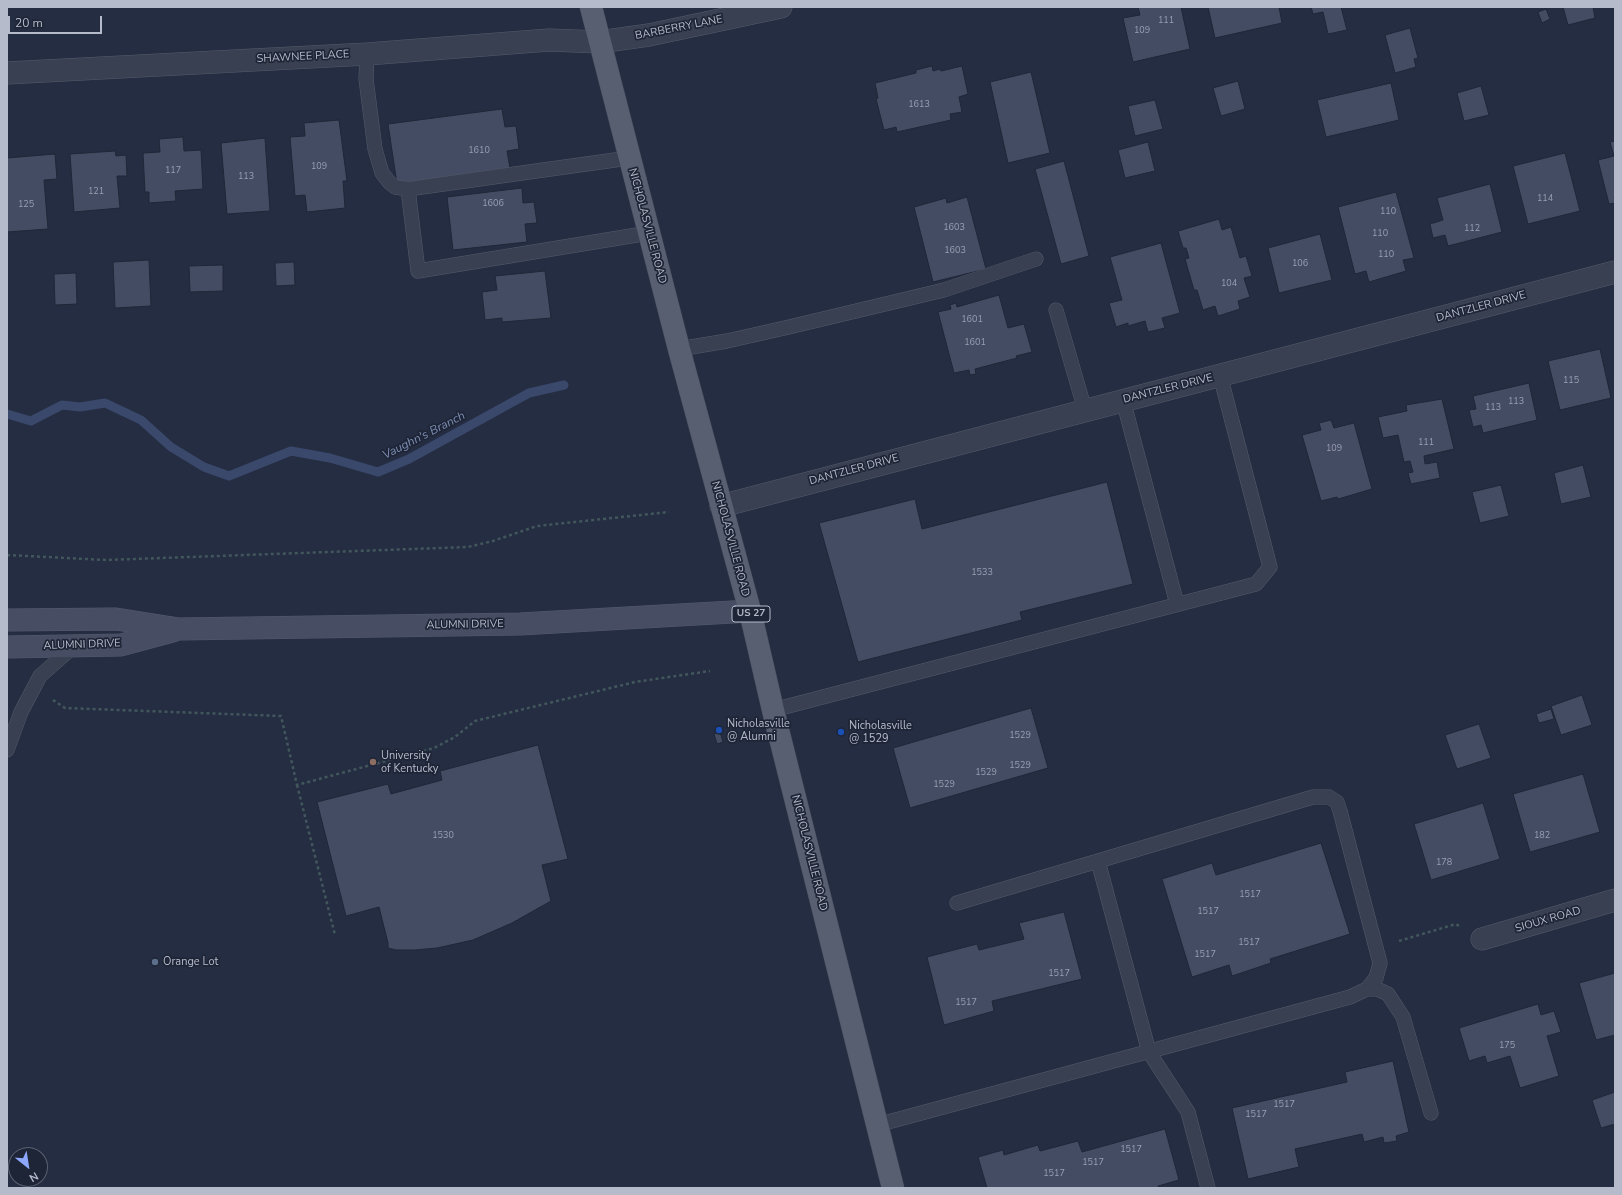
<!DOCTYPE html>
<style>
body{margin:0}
#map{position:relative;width:1622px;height:1195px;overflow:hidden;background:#252d42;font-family:"Nunito Sans",sans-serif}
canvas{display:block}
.frame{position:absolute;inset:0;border:8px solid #b6bbcb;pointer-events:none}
.north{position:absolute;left:8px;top:1147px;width:40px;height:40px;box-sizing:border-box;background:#1e2536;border:1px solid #5b6172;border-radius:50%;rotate:150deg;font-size:11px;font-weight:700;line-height:16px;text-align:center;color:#b6bbcb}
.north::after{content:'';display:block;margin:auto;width:14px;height:18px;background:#8ca7fb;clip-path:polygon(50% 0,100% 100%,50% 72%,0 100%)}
.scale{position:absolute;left:8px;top:16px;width:94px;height:18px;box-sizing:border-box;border:2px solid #b6bbcb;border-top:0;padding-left:5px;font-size:12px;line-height:14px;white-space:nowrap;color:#b6bbcb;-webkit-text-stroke:3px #1e2536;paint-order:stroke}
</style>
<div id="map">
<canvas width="1622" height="1195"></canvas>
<div class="frame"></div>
<div class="north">N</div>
<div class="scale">20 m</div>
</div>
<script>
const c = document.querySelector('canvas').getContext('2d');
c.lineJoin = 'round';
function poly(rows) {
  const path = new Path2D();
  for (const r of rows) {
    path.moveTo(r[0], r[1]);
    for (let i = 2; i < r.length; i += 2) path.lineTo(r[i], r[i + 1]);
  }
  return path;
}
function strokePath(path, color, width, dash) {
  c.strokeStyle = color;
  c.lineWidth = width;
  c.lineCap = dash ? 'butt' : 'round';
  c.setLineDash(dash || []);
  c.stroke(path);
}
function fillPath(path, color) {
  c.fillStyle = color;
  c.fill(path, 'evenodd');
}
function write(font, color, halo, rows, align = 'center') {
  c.font = font + ' "Nunito Sans",sans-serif';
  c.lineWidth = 3.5;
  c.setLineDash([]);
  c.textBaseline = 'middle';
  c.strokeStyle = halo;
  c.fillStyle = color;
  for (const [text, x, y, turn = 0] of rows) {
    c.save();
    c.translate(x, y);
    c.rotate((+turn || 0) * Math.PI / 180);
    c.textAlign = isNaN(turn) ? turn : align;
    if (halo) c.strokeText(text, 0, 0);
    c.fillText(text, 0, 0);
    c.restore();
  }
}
strokePath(poly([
 [7,414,31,421,62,405,80,407,105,403,141,420,171,447,204,467,229,476,291,451,330,458,378,472,409,459,529,393,564,385]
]), '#3a486b', 9);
const building = poly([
 [1138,7,1181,7,1190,49,1133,62,1123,18,1140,15,1138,7],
 [1208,7,1279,7,1282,23,1215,38,1208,7],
 [1311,7,1341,7,1347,30,1328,34,1323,12,1313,14,1311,7],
 [1563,7,1593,7,1595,18,1568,25,1563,7],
 [1546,9,1550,19,1542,23,1538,12,1546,9],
 [1410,28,1418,58,1414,59,1416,67,1395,73,1385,35,1410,28],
 [932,66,933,71,940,69,941,71,962,66,968,94,959,97,962,112,950,114,951,120,897,132,896,127,884,130,876,99,878,98,875,83,916,73,916,70,932,66],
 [1031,72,1050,153,1008,163,990,82,1031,72],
 [1238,81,1245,109,1221,116,1213,88,1238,81],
 [1391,83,1399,120,1326,137,1317,100,1391,83],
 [1481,86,1489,115,1464,121,1457,93,1481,86],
 [1155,100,1163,129,1135,136,1128,106,1155,100],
 [502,109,505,127,516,126,519,149,507,151,510,168,397,184,388,124,502,109],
 [339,120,347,181,343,181,345,208,307,212,305,195,295,196,290,137,305,136,304,123,339,120],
 [183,137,184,151,201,150,203,189,175,191,176,201,149,203,149,192,145,192,143,153,160,152,159,139,183,137],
 [265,138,270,211,227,214,221,143,265,138],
 [1615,141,1615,203,1609,204,1598,160,1614,156,1610,142,1615,141],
 [1148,142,1155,171,1125,178,1118,150,1148,142],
 [115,151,116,156,126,155,127,176,117,176,120,208,74,212,70,154,115,151],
 [1565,153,1580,211,1528,224,1513,166,1565,153],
 [55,154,57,179,44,180,48,229,7,232,7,158,55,154],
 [1064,161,1089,256,1061,264,1035,169,1064,161],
 [1490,184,1502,232,1448,246,1445,235,1433,238,1430,224,1443,220,1437,198,1490,184],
 [522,188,523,203,534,202,537,223,525,224,527,242,453,250,447,197,522,188],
 [1396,192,1414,258,1403,260,1406,271,1369,282,1366,271,1355,274,1338,207,1396,192],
 [967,197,986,269,933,282,914,207,946,198,947,203,967,197],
 [1219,219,1222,230,1231,227,1240,258,1246,256,1252,276,1244,278,1250,297,1238,301,1240,309,1218,316,1215,306,1203,310,1197,290,1194,290,1185,259,1189,258,1186,248,1183,248,1178,231,1219,219],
 [1320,234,1332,280,1279,293,1268,248,1320,234],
 [1161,243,1180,313,1162,318,1165,328,1148,332,1145,321,1128,326,1128,323,1116,327,1109,303,1122,300,1110,257,1161,243],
 [149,260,151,306,115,308,113,262,149,260],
 [294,262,295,285,276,286,275,263,294,262],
 [223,265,223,291,190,292,189,266,223,265],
 [545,271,551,318,502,322,502,318,485,320,482,292,497,290,495,276,545,271],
 [76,273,77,304,55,305,54,274,76,273],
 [999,295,1008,328,1024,324,1032,352,1016,356,1017,358,975,369,976,374,970,375,969,370,954,373,938,312,951,309,950,305,956,303,957,307,999,295],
 [1600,349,1611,398,1560,410,1548,361,1600,349],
 [1529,383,1537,420,1483,433,1481,425,1473,427,1469,410,1476,409,1473,396,1529,383],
 [1442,399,1454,449,1424,456,1425,464,1437,462,1440,478,1411,484,1408,473,1413,472,1410,461,1404,462,1398,435,1383,438,1378,417,1407,411,1406,405,1442,399],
 [1331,420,1334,428,1354,423,1372,489,1338,499,1337,497,1321,501,1302,435,1321,430,1319,423,1331,420],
 [1583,465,1591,497,1561,504,1554,473,1583,465],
 [1107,482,1133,584,1020,612,1022,620,858,662,819,523,915,499,922,529,1107,482],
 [1501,485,1509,516,1480,523,1472,492,1501,485],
 [1582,695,1592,725,1561,735,1551,706,1582,695],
 [1031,708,1048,768,910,808,893,748,1031,708],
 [1551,709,1554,719,1539,723,1536,714,1551,709],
 [1479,724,1491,758,1457,769,1445,735,1479,724],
 [720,732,723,742,717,744,714,734,720,732],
 [538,745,568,859,542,865,551,901,512,923,473,940,437,948,415,950,396,950,388,948,388,943,379,907,346,916,317,802,388,784,391,794,442,780,440,771,538,745],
 [1583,774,1600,832,1530,852,1513,794,1583,774],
 [1483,803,1500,859,1431,880,1414,824,1483,803],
 [1321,843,1350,934,1270,959,1271,963,1232,976,1229,965,1192,977,1162,879,1212,863,1216,875,1321,843],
 [1064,912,1082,979,992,1001,994,1011,944,1025,927,957,977,944,979,950,1024,939,1019,923,1064,912],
 [1615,973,1615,1035,1596,1040,1579,983,1615,973],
 [1538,1004,1541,1015,1554,1011,1561,1032,1547,1036,1559,1076,1520,1088,1510,1056,1487,1063,1485,1056,1469,1061,1459,1028,1538,1004],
 [1393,1061,1409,1132,1396,1136,1397,1141,1384,1143,1383,1137,1364,1142,1362,1134,1295,1149,1299,1167,1248,1179,1232,1108,1347,1082,1345,1072,1393,1061],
 [1615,1092,1615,1124,1601,1128,1592,1100,1615,1092],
 [1165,1129,1179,1180,1158,1186,1159,1188,987,1188,978,1157,1003,1150,1004,1155,1038,1145,1040,1151,1078,1141,1082,1152,1165,1129]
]);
fillPath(building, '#444c64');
strokePath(building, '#202738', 1);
const lane = poly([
 [367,54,366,79,375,149,382,173,389,182,395,187,408,189,418,271,649,233],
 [408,189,629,158],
 [1056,310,1085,410],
 [679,349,727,341,789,327,944,290,1036,259],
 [1123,400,1177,604],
 [773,710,1256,584,1270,567,1220,375],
 [7,750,21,712,40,676,74,646],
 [1098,861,1149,1052,1188,1112,1208,1188],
 [1367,989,1377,989,1388,994,1403,1017,1431,1113],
 [877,1125,1350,997,1367,989,1376,978,1380,963,1340,811,1337,802,1329,797,1313,797,957,903]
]);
const street = poly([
 [7,73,367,54,549,40,599,42,649,35,781,7],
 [721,506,1615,272],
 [1482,939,1615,900]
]);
const secondary = poly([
 [7,620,116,619,179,629,520,624,750,611],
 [7,647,121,645,173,631]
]);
const primary = poly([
 [591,7,679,349,750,611,773,710,893,1188]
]);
strokePath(lane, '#545b6b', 15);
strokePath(street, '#545b6b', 23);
strokePath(secondary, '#545b6b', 23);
strokePath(primary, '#43495a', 23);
strokePath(poly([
 [7,555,106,560,468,547,493,541,537,526,669,512],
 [53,700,65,708,281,716,297,785,434,748,455,737,475,721,635,682,710,671],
 [297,785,335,935],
 [1399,941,1456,924,1459,926]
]), '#42575c', 2.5, [3, 3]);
strokePath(lane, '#394051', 14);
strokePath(street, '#394051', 22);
strokePath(secondary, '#474e64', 22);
strokePath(primary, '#575f71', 22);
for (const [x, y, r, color] of [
 [719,730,4,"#1a4fb4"],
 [841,732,4,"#1a4fb4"],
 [373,762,4,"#8d6e63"],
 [155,962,4,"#5c6f8a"]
]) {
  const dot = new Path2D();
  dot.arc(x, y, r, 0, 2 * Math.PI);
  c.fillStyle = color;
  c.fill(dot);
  strokePath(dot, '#1e2536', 1.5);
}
write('9px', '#9a9fb1', null, [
 ["111",1166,21],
 ["109",1142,31],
 ["1613",919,105],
 ["1610",479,151],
 ["109",319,167],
 ["117",173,171],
 ["113",246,177],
 ["121",96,192],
 ["114",1545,199],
 ["1606",493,204],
 ["125",26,205],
 ["110",1388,212],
 ["1603",954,228],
 ["112",1472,229],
 ["110",1380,234],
 ["1603",955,251],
 ["110",1386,255],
 ["106",1300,264],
 ["104",1229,284],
 ["1601",972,320],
 ["1601",975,343],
 ["115",1571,381],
 ["113",1516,402],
 ["113",1493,408],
 ["111",1426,443],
 ["109",1334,449],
 ["1533",982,573],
 ["1529",1020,736],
 ["1529",1020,766],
 ["1529",986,773],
 ["1529",944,785],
 ["1530",443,836],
 ["182",1542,836],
 ["178",1444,863],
 ["1517",1250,895],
 ["1517",1208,912],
 ["1517",1249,943],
 ["1517",1205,955],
 ["1517",1059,974],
 ["1517",966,1003],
 ["175",1507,1046],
 ["1517",1284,1105],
 ["1517",1256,1115],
 ["1517",1131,1150],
 ["1517",1093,1163],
 ["1517",1054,1174]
]);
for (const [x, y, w] of [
 [751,614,38]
]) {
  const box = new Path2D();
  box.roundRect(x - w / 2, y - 8, w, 16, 3);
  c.fillStyle = '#1e2536';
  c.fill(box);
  strokePath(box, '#b6bbcb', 1);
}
write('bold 10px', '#b6bbcb', null, [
 ["US 27",751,614]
]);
write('11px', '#b6bbcb', '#1e2536', [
 ["BARBERRY LANE",679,28,-11],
 ["SHAWNEE PLACE",303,57,-3],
 ["NICHOLASVILLE ROAD",647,226,75],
 ["DANTZLER DRIVE",1481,307,-15],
 ["DANTZLER DRIVE",1168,389,-14],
 ["DANTZLER DRIVE",854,470,-15],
 ["NICHOLASVILLE ROAD",730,539,75],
 ["ALUMNI DRIVE",465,625,-1],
 ["ALUMNI DRIVE",82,645,-2],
 ["NICHOLASVILLE ROAD",809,853,76],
 ["SIOUX ROAD",1548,920,-16]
]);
write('11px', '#b6bbcb', '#1e2536', [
 ["Nicholasville",727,724],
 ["@ Alumni",727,737],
 ["Nicholasville",849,726],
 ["@ 1529",849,739],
 ["University",381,756],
 ["of Kentucky",381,769],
 ["Orange Lot",163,962]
], 'left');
write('italic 12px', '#7c8db3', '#1e2536', [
 ["Vaughn's Branch",424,436,-27]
]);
</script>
